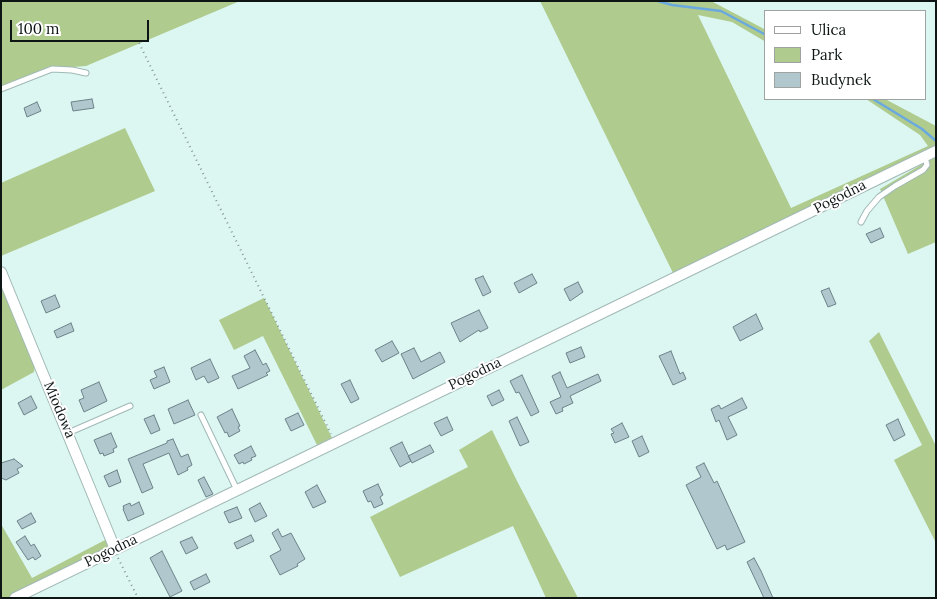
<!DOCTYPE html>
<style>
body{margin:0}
#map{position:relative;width:937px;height:599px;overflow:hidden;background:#dcf6f2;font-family:Lora,serif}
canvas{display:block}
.frame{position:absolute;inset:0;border:2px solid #0d1615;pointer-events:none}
.legend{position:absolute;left:764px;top:10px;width:162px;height:90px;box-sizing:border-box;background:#fff;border:1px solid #9ea2a1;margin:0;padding:6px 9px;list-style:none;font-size:15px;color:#0d1615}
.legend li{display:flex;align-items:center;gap:10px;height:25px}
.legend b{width:25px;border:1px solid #9ea2a1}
.scale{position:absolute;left:10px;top:20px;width:139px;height:22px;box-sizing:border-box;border:2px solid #0d1615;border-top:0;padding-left:6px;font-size:15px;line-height:18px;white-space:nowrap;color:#0d1615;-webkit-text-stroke:4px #fff;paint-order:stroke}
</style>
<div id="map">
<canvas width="937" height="599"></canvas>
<div class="frame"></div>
<ul class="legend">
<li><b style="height:6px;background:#fff"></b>Ulica</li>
<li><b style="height:14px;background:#afcb8e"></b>Park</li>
<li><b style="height:14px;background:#afc7cd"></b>Budynek</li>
</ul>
<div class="scale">100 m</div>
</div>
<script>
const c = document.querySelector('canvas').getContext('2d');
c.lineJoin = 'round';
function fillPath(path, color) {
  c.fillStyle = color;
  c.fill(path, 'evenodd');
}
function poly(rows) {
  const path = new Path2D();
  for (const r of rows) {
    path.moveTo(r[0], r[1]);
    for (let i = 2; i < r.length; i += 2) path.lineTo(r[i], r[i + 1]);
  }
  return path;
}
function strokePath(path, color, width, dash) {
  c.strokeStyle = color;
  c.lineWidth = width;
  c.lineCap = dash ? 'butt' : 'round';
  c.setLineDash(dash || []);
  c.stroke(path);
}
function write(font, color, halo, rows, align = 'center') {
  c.font = font + ' Lora,serif';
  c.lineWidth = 4;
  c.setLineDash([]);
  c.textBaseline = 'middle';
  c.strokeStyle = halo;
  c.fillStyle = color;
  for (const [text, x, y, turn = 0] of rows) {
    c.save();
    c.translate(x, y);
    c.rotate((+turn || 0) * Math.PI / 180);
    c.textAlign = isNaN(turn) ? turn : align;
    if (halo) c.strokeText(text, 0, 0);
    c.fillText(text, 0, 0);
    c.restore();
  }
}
fillPath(poly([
 [1,1,240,1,86,66,47,69,1,87],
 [540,1,711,1,766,30,766,42,732,22,698,15,791,208,928,146,920,135,866,99,885,99,936,126,936,146,673,273],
 [125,128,155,191,1,256,1,183],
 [936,156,936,242,908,254,880,189],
 [1,284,35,365,34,372,1,390],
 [264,298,332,438,317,445,263,336,234,350,219,320],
 [879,332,936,446,936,543,894,460,922,445,869,341],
 [492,430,517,481,578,598,546,598,513,526,400,577,370,517,468,467,459,450],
 [1,524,32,578,107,539,109,550,7,598,1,598]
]), '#afcb8e');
strokePath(poly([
 [658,1,672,5,721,11,766,35],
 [873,99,922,129,936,141]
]), '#6aa9df', 2.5);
const building = poly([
 [92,99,94,108,73,111,71,102,92,99],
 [37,102,41,111,27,117,24,108,37,102],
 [880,228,884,237,871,243,866,234,880,228],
 [532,274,537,283,519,293,514,283,532,274],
 [483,276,491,292,483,296,475,279,483,276],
 [578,282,583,292,570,301,564,289,578,282],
 [829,288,836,304,828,307,821,291,829,288],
 [55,295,60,307,46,313,41,301,55,295],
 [479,310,488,328,480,332,479,330,460,342,451,323,479,310],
 [756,314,763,329,740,341,733,327,756,314],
 [71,323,74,331,57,338,54,331,71,323],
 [392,341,399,353,382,362,375,350,392,341],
 [581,347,585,357,570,363,566,353,581,347],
 [414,348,421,362,440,352,445,362,413,379,401,354,414,348],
 [255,350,263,365,266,363,270,371,266,373,268,375,238,389,232,376,250,368,244,356,255,350],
 [671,351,680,374,683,372,686,379,673,385,659,356,671,351],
 [210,359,219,378,208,383,204,376,196,380,191,368,210,359],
 [164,367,170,382,154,389,150,380,157,377,154,371,164,367],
 [560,372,567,388,598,374,601,381,570,396,573,403,562,408,563,411,556,414,550,402,561,397,552,376,560,372],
 [522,375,539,412,531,416,519,392,516,393,510,381,522,375],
 [350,380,359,399,351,403,341,384,350,380],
 [99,382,107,401,84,412,79,400,84,398,81,390,99,382],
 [499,390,504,400,492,406,487,396,499,390],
 [31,396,37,408,24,415,18,403,31,396],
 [742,398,747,408,728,417,737,435,727,440,719,420,716,422,711,409,719,405,721,409,742,398],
 [188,400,195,415,174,424,168,409,188,400],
 [232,409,240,426,238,427,240,431,229,437,227,432,225,433,217,417,232,409],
 [298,413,304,425,291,431,285,419,298,413],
 [154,415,160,430,151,434,144,419,154,415],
 [447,417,453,430,441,436,434,423,447,417],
 [517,417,529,442,520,446,509,421,517,417],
 [898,419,905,435,894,441,886,425,898,419],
 [622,423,629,437,615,443,611,434,614,433,611,429,622,423],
 [111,433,117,447,113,449,114,452,104,456,103,453,100,454,94,440,111,433],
 [642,436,649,452,639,457,632,441,642,436],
 [173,439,181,457,188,454,192,465,187,468,188,470,178,475,169,453,143,464,153,488,142,493,128,459,167,443,167,441,173,439],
 [402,442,411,461,400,467,390,448,402,442],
 [430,445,434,452,412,463,408,456,430,445],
 [251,446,256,456,251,458,252,460,244,464,243,462,239,464,234,455,251,446],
 [14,459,23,466,17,469,19,473,6,480,1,478,1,463,14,459],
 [704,463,714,483,717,481,745,542,727,550,725,545,717,549,686,485,701,477,696,467,704,463],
 [117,470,121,482,109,487,104,476,117,470],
 [204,477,213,494,206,497,198,480,204,477],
 [378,484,383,495,380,497,383,504,374,508,371,501,368,502,363,491,378,484],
 [317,485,326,502,313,508,305,492,317,485],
 [139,502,144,514,128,521,123,509,124,509,123,506,130,503,131,506,139,502],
 [260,503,267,516,255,522,249,509,260,503],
 [237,507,242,518,229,523,224,512,237,507],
 [31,513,36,522,22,529,17,521,31,513],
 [278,529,282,537,291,533,305,559,297,564,298,566,280,575,270,556,281,550,272,533,278,529],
 [251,535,254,541,237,549,234,543,251,535],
 [25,536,31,546,34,544,41,556,35,560,33,557,28,560,16,542,25,536],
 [192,537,198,548,186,554,180,542,192,537],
 [162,551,182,591,170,597,150,558,162,551],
 [754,558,761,571,773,598,764,598,747,562,754,558],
 [206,574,210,582,194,590,190,582,206,574]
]);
fillPath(building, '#afc7cd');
strokePath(building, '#6c8288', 1);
const lane = poly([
 [1,89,52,69,72,70,86,73],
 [861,222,867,211,879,197,895,186,923,170,927,165,925,157],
 [201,415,237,490],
 [68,433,130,406]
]);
const street = poly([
 [1,272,115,549],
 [15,598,936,151]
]);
strokePath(lane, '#a1b9b6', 7);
strokePath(street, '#a1b9b6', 12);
strokePath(poly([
 [139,43,331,434],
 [118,558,138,598]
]), '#839592', 2, [1, 4]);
strokePath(lane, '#fff', 5);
strokePath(street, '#fff', 10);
write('14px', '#0d1615', '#fff', [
 ["Pogodna",840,197,-27],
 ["Pogodna",475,374,-26],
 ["Miodowa",59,410,67],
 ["Pogodna",111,551,-26]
]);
</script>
